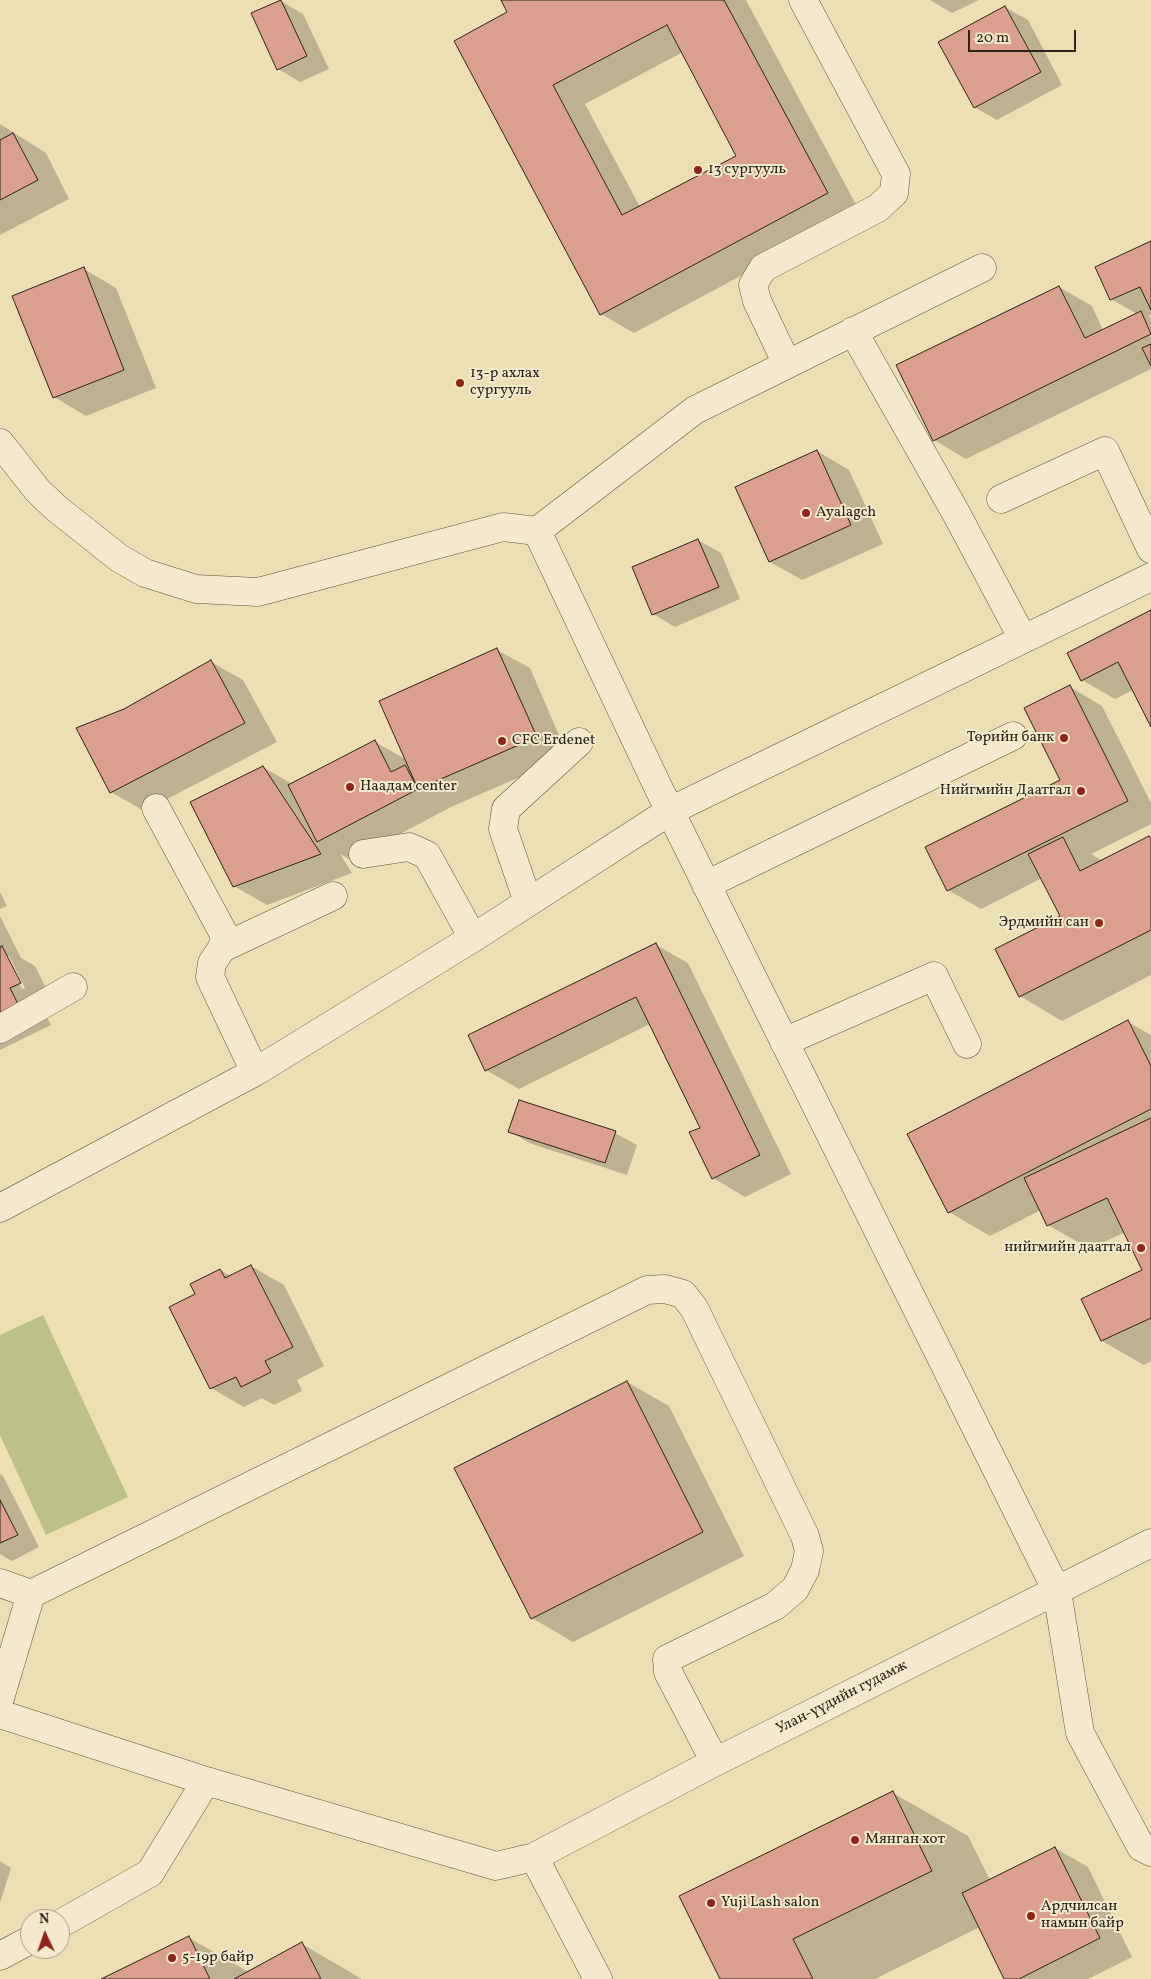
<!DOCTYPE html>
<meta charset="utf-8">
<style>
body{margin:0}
#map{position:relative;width:1151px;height:1979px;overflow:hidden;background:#ecdfb4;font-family:Vollkorn,serif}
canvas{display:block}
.north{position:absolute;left:20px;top:1909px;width:50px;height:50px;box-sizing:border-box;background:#f3eace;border:1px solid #a49a84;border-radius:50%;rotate:357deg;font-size:14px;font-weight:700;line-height:20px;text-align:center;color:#2d2316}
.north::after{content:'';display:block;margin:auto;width:18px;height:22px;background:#8f2418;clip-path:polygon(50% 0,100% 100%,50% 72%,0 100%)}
.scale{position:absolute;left:968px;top:30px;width:108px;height:22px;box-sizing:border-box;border:2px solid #2d2316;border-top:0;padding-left:6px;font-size:15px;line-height:18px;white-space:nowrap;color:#2d2316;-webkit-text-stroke:4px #f3eace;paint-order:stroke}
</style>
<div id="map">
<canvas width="1151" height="1979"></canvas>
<div class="north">N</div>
<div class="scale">20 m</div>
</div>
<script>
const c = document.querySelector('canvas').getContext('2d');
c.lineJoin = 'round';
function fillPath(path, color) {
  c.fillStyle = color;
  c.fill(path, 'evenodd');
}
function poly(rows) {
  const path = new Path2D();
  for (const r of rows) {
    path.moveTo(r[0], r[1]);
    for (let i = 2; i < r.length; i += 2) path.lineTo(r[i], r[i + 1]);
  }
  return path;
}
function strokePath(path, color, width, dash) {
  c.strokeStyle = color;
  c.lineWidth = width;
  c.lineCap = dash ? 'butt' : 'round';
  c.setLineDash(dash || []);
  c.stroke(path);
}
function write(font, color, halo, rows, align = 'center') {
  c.font = font + ' Vollkorn,serif';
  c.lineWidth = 4;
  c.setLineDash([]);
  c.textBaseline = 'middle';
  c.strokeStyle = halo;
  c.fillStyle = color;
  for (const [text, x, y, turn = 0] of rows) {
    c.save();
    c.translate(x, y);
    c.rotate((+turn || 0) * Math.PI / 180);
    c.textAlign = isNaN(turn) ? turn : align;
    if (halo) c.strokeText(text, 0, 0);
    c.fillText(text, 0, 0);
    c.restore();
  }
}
fillPath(poly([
 [43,1315,128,1497,46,1535,0,1435,0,1335]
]), '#bdc089');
fillPath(poly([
 [502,0,746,0,860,212,634,333,601,314,509,13],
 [683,52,738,156,640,207,585,104],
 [930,0,979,0,952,13],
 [281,1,303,14,329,69,300,82,278,69],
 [1005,7,1028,20,1062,85,997,120,974,107],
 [0,124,46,153,69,199,0,235],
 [1151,242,1151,315,1148,316,1151,318,1151,369,966,459,934,440,1059,287,1092,306,1103,330,1137,314,1111,299],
 [84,269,116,288,156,388,86,416,54,397],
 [817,451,849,470,883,544,802,580,770,562],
 [698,540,721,553,740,599,675,627,653,614],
 [1151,612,1151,724,1133,690,1115,699,1082,680],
 [497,650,530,668,568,756,451,807,351,860,340,854,352,873,267,905,234,886,263,767,292,784,375,742,407,760],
 [211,662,243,680,277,742,144,811,111,792,78,729,124,710],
 [1070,687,1102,706,1151,803,1151,824,1091,854,1103,861,1149,837,1151,838,1151,975,1062,1021,1020,996,1062,916,1042,878,981,909,948,890,1062,781],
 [0,892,7,906,0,909],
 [0,916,21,958,35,966,53,1002,42,1007,51,1025,0,1050],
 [6,956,9,956,25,988,22,989],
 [656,945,688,963,791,1174,745,1197,713,1178,701,1128,650,1024,519,1089,486,1070],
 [1128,1022,1151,1035,1151,1361,1144,1365,1102,1341,1144,1271,1125,1232,1090,1249,1048,1225,1041,1210,990,1236,949,1212],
 [510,1132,615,1133,637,1145,627,1175,532,1144],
 [251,1266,284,1285,324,1366,297,1380,302,1391,274,1405,262,1398,244,1407,211,1388,196,1295,220,1270,231,1276],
 [627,1382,669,1406,744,1556,573,1642,532,1618],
 [0,1474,3,1476,39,1547,12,1561,0,1554],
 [893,1793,968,1836,990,1880,1055,1848,1088,1867,1132,1957,1088,1979,1006,1979,980,1927,875,1979,721,1979],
 [0,1861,11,1868,0,1903],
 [189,1938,249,1972,302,1944,362,1979,104,1979]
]), '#0003');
const building = poly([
 [281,0,307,56,277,70,251,13,281,0],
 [501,0,724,0,828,193,600,315,454,41,507,12,501,0],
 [667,25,736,156,622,215,553,85,667,25],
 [1005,6,1041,72,974,108,938,42,1005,6],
 [13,133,38,180,0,200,0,140,13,133],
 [1151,241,1151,310,1140,287,1110,300,1095,267,1151,241],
 [84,267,124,370,53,398,12,296,84,267],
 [1059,286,1085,338,1141,311,1151,334,933,441,896,365,1059,286],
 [1151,344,1151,366,1142,348,1151,344],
 [817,450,851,525,769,562,735,487,817,450],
 [698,539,719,587,652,615,632,567,698,539],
 [1151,610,1151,727,1118,662,1081,681,1067,653,1151,610],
 [497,648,537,737,418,789,379,701,497,648],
 [211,660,245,723,110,793,76,728,124,709,211,660],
 [1070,685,1128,801,947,891,925,847,1060,780,1024,708,1070,685],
 [375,740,391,772,405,765,418,789,317,842,288,785,375,740],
 [263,766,321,854,233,887,190,802,263,766],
 [1149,836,1151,839,1151,930,1019,997,995,949,1060,916,1028,854,1063,837,1080,871,1149,836],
 [656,943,760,1155,712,1179,689,1132,700,1128,636,997,485,1071,468,1035,656,943],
 [2,946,21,983,10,988,19,1006,0,1015,0,947,2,946],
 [1128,1020,1151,1066,1151,1109,948,1213,907,1134,1128,1020],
 [519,1100,616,1131,605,1163,508,1132,519,1100],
 [1151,1118,1151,1318,1101,1341,1081,1299,1142,1270,1107,1198,1047,1226,1024,1178,1151,1118],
 [251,1265,293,1347,265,1361,271,1372,241,1387,236,1377,210,1389,169,1307,195,1294,190,1284,220,1269,225,1278,251,1265],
 [627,1381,703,1532,531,1619,454,1468,627,1381],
 [0,1500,18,1535,0,1543,0,1500],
 [893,1791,932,1871,793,1939,813,1979,720,1979,679,1896,893,1791],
 [1055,1847,1100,1938,1019,1979,1004,1979,962,1893,1055,1847],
 [189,1936,210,1979,101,1979,189,1936],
 [302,1942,321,1979,234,1979,302,1942]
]);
fillPath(building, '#dba08d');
strokePath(building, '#2d2316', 1);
const minor = poly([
 [853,331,956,513,1023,639],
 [787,364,757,301,753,285,763,268,878,208,894,193,896,174,803,0],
 [0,443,38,491,56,508,119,558,145,573,196,589,258,592,503,527,537,531,659,789,1057,1591,1080,1733,1141,1847,1151,1852],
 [1001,499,1105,451,1151,549],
 [537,531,695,410,982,268],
 [156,808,225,936,222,948,212,963,210,977,255,1072],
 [363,854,409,847,427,855,473,938],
 [706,885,1013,736],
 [528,902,503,829,506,809,579,742],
 [222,948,333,896],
 [0,1029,73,987],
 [784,1042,934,976,967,1044],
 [0,1208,255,1072,473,938,670,811,1151,577],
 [0,1583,31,1594],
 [0,1698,31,1594,647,1290,665,1289,683,1294,694,1308,805,1536,809,1551,805,1570,795,1589,775,1606,667,1659,668,1672,715,1762],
 [0,1714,206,1781,496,1866,534,1857,715,1762,1151,1543],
 [534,1857,598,1979],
 [60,1924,150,1873,206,1781],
 [0,1956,30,1940]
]);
strokePath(minor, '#5d523e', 29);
strokePath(minor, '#f3eace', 28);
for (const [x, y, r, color] of [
 [698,170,5,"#8f2418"],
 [460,383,5,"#8f2418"],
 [806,513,5,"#8f2418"],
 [1064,738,5,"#8f2418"],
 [502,741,5,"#8f2418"],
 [350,787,5,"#8f2418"],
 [1081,791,5,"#8f2418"],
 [1099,923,5,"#8f2418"],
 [1141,1248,5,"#8f2418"],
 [855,1840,5,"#8f2418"],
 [711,1903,5,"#8f2418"],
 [1031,1916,5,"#8f2418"],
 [172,1958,5,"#8f2418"]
]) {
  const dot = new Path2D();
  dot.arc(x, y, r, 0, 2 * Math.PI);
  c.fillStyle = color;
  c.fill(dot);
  strokePath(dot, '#f3eace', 2);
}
write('15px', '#2d2316', '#f3eace', [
 ["13 сургууль",708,170],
 ["13-р ахлах",470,374],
 ["сургууль",470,391],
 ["Ayalagch",816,513],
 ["Төрийн банк",1054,738,"right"],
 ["CFC Erdenet",512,741],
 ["Наадам center",360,787],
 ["Нийгмийн Даатгал",1071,791,"right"],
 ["Эрдмийн сан",1089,923,"right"],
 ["нийгмийн даатгал",1131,1248,"right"],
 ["Мянган хот",865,1840],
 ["Yuji Lash salon",721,1903],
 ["Ардчилсан",1041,1907],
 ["намын байр",1041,1924],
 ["5-19р байр",182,1958]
], 'left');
write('15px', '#2d2316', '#f3eace', [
 ["Улан-үүдийн гудамж",842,1698,-27]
]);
</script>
